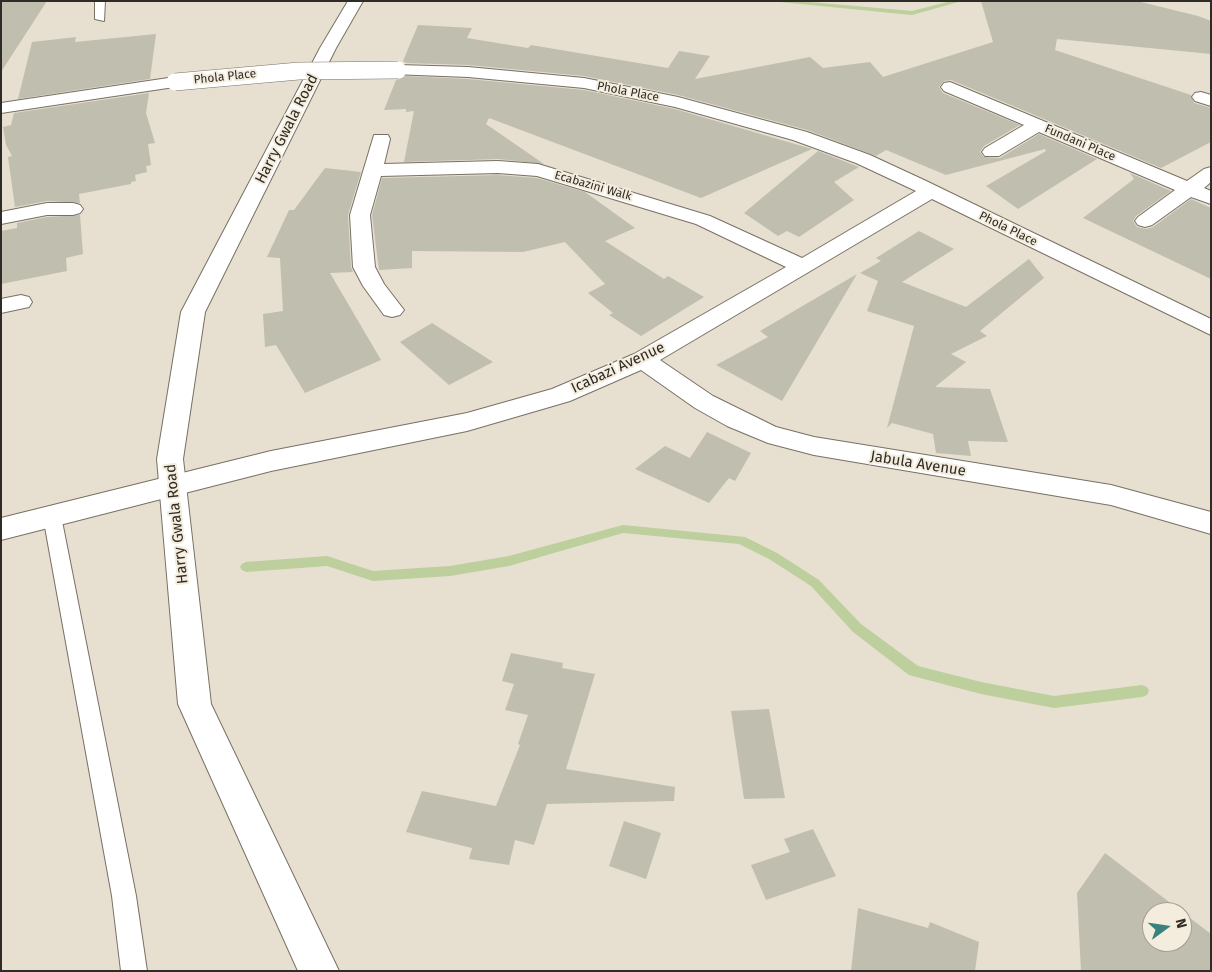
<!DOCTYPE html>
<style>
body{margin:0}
#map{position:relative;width:1212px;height:972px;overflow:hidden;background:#e7dfd0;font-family:"Fira Sans",sans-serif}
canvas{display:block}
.frame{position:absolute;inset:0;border:2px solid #2f2b26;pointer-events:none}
.north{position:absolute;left:1142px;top:902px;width:50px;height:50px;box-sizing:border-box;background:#f4ecdd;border:1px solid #a59f94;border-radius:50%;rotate:76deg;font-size:14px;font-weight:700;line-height:20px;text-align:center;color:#2f2b26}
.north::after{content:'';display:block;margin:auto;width:18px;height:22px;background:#39817c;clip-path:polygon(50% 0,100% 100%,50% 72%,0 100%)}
</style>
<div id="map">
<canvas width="1212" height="972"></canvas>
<div class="frame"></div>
<div class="north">N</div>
</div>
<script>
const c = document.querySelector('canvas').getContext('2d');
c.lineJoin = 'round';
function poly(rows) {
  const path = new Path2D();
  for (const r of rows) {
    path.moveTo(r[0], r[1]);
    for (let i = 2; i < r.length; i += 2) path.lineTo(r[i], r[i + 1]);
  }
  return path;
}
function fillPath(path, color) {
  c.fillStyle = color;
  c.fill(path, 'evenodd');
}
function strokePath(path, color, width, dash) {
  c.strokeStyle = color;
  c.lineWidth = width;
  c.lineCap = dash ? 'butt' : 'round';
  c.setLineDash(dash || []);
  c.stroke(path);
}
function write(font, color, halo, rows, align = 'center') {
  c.font = font + ' "Fira Sans",sans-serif';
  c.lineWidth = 4;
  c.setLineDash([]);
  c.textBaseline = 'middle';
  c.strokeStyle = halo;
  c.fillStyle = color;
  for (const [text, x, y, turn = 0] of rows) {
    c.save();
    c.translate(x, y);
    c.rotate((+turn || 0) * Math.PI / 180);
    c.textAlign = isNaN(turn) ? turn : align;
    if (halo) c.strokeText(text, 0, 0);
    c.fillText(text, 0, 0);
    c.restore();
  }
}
fillPath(poly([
 [770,1,798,1,912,11,951,1,962,1,912,15,770,1],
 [623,525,745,537,777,553,819,580,861,624,918,666,981,682,1054,696,1142,685,1147,687,1149,691,1147,695,1142,697,1054,708,981,694,909,675,853,632,811,586,769,559,739,544,623,533,509,566,450,576,373,581,327,566,246,572,242,570,240,567,242,564,246,562,327,556,373,571,450,566,509,556,623,525]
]), '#bccf9c');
fillPath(poly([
 [1,1,47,1,1,72],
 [981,1,1137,1,1198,16,1211,21,1211,54,1057,39,1055,50,1191,95,1194,103,1211,108,1211,142,1161,168,951,80,944,81,939,87,943,93,1020,125,984,146,980,152,984,157,1000,158,1039,134,1097,159,1018,209,986,186,1046,151,1045,149,946,175,886,150,876,156,807,130,678,95,584,76,468,65,406,63,403,61,418,25,472,28,467,38,528,48,531,45,668,68,679,51,710,56,695,79,810,57,823,68,870,62,883,77,993,42],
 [156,34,150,79,18,99,32,42,76,37,75,42],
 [406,76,468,79,584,90,675,109,812,149,701,198,489,118,486,124,544,164,498,159,404,162,414,111,406,112,406,109,384,110,396,80],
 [149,93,146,113,155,143,148,144,151,165,146,166,147,172,135,175,136,181,131,182,131,184,79,194,80,203,47,201,15,207,8,157,12,156,6,145,3,127,11,125,14,113],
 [818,151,859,167,834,182,854,200,799,237,787,231,778,236,744,213],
 [325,168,361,172,348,215,351,267,353,272,330,273,381,360,305,393,276,345,265,347,263,314,283,311,280,258,267,257,289,210,294,210],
 [1130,173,1171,191,1136,216,1133,221,1137,227,1146,229,1153,227,1191,199,1211,208,1211,279,1083,218,1134,179],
 [498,175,537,178,585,192,635,228,605,241,664,279,668,276,704,297,641,336,609,315,613,313,588,293,605,284,565,242,523,252,412,251,412,268,379,270,372,215,382,178],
 [80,215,83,254,66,258,67,271,1,284,1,231,17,228,17,223,47,217],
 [919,231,954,249,902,282,966,307,1029,259,1044,278,980,331,987,336,951,354,966,362,935,387,990,389,1008,442,968,441,971,456,936,453,933,434,892,423,887,428,914,326,867,311,878,281,860,273,881,261,876,258],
 [857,274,782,401,716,365,768,337,760,331],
 [432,323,493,362,449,385,400,342],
 [707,432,751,453,735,481,729,478,709,503,635,469,665,446,690,458],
 [511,653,563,663,562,668,595,674,566,769,675,787,674,801,547,804,534,845,515,840,509,865,469,859,472,848,406,832,422,791,496,806,520,745,518,744,528,715,505,710,514,684,502,681],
 [769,709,785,798,744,799,731,711],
 [624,821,661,833,646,879,609,866],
 [813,829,836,876,766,900,751,865,790,852,784,839],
 [1105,853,1211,934,1211,971,1081,971,1077,893],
 [1152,912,1182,912,1182,942,1152,942],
 [858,908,928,928,930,922,979,942,975,971,851,971]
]), '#c0bfaf');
const lane = poly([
 [95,1,105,1,104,21,95,19,95,1],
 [52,509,58,511,61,516,136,896,147,971,121,971,112,896,43,516,46,511,52,509]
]);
const street = poly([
 [398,65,468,67,584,78,678,97,807,132,870,155,924,180,1211,319,1211,335,932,199,660,360,713,396,776,427,814,437,1111,485,1211,512,1211,534,1111,505,814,455,768,443,727,426,695,408,641,370,570,401,467,431,271,471,1,540,1,518,271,451,467,413,552,389,634,354,786,267,696,224,537,176,498,173,381,176,370,215,375,267,384,284,404,310,400,315,392,317,384,315,363,286,353,267,350,215,374,135,388,135,390,139,384,164,498,161,538,164,710,216,802,258,916,191,856,163,793,140,675,107,584,88,468,77,392,74,390,70,392,66,398,65],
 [175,77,181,78,184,82,181,86,1,113,1,103,175,77],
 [950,82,1187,181,1204,169,1211,167,1211,182,1204,188,1211,191,1211,204,1191,197,1152,225,1145,227,1138,225,1135,221,1138,217,1175,190,1039,132,999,156,985,156,982,152,985,148,1024,125,944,91,941,87,944,83,950,82],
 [1201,92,1211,95,1211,106,1195,101,1192,97,1195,93,1201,92],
 [47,203,73,203,80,205,83,209,80,213,73,215,47,215,1,224,1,212,47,203],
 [21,295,29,297,32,302,29,307,1,313,1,299,21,295]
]);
const secondary = poly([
 [348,1,363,1,336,48,205,312,183,459,211,704,339,971,298,971,178,704,157,459,181,312,320,48,348,1]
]);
strokePath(lane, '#787164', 2);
strokePath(street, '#787164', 2);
strokePath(secondary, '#787164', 2);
fillPath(lane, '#fff');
fillPath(street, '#fff');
fillPath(secondary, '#fff');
const streetBridge = poly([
 [175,82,299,71,398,70]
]);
strokePath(streetBridge, '#787164', 18, []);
strokePath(streetBridge, '#fff', 17);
write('12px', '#2f2b26', '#f4ecdd', [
 ["Phola Place",225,77,-6],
 ["Phola Place",628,92,11],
 ["Fundani Place",1080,143,23],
 ["Ecabazini Walk",593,186,16],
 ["Phola Place",1008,229,26]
]);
write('15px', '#2f2b26', '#f4ecdd', [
 ["Harry Gwala Road",287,129,-63],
 ["Icabazi Avenue",618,368,-25],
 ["Jabula Avenue",918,464,9],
 ["Harry Gwala Road",177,524,-96]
]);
</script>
